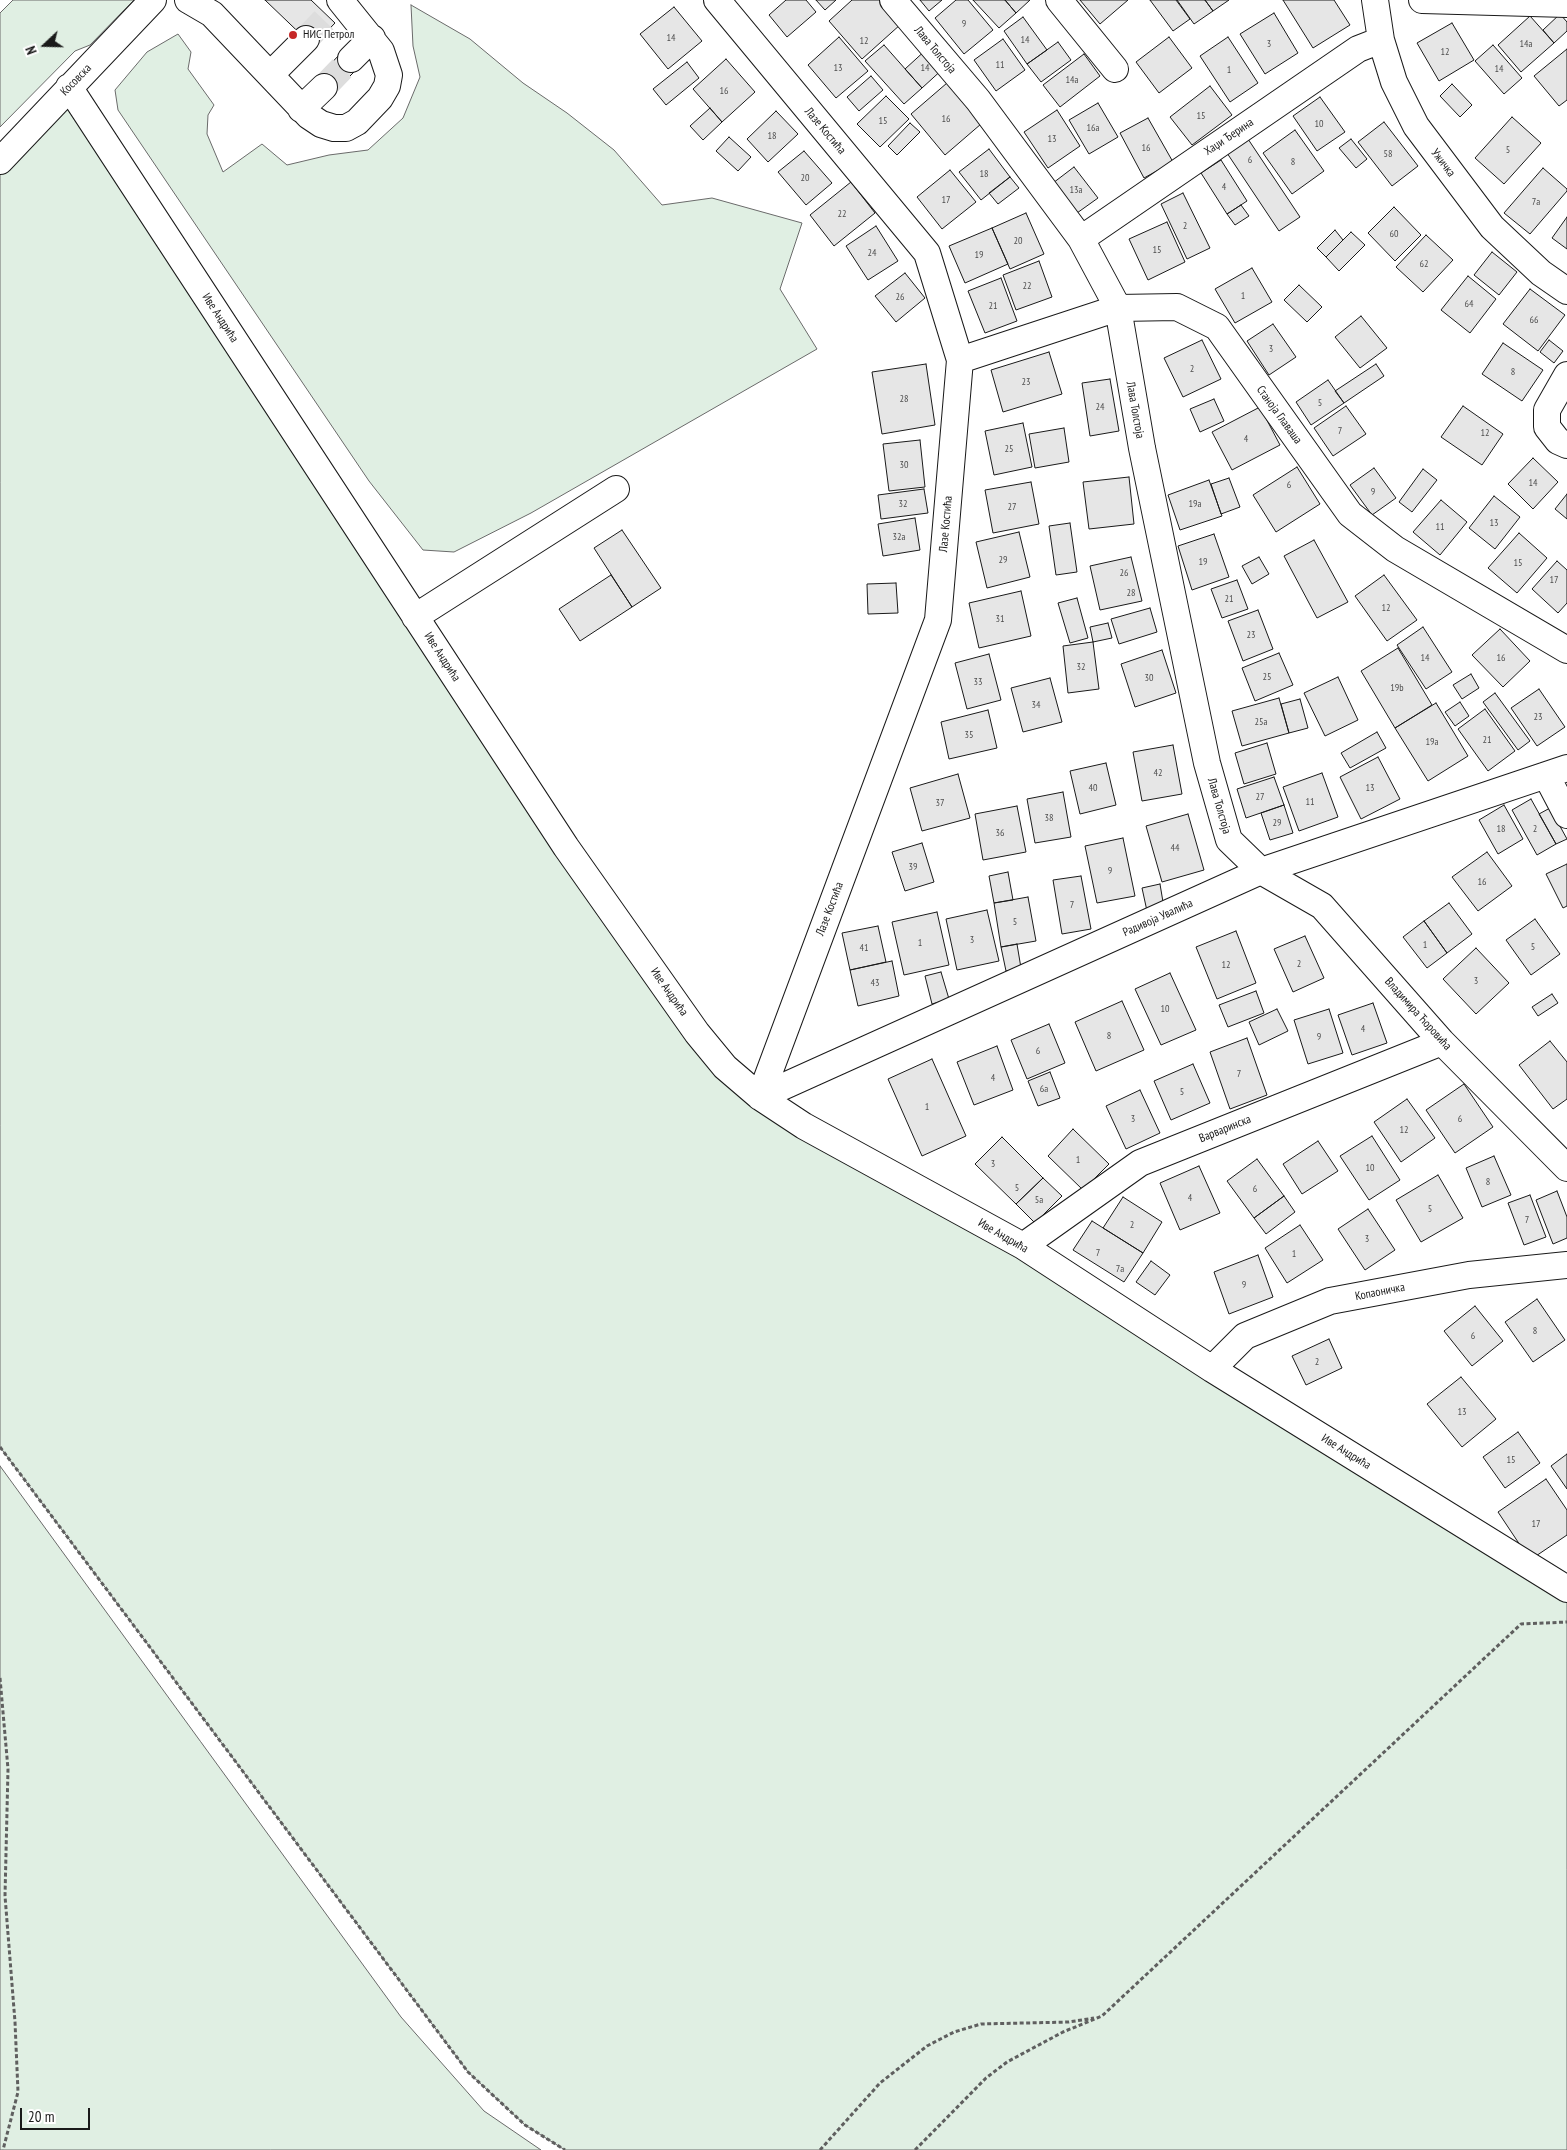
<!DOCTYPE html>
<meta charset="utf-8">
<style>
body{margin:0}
#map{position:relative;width:1567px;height:2150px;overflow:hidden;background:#fff;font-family:"PT Sans Narrow",sans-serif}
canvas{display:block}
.north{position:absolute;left:20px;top:20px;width:50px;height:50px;-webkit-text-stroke:4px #fff;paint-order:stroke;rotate:249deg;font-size:14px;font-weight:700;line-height:20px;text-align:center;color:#1a1a1a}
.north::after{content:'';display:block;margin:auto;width:18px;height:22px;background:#1a1a1a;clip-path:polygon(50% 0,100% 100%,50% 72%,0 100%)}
.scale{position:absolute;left:20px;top:2108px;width:70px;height:22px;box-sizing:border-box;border:2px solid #1a1a1a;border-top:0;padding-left:6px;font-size:15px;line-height:18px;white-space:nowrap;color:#1a1a1a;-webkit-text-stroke:4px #fff;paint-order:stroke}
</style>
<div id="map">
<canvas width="1567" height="2150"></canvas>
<div class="north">N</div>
<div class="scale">20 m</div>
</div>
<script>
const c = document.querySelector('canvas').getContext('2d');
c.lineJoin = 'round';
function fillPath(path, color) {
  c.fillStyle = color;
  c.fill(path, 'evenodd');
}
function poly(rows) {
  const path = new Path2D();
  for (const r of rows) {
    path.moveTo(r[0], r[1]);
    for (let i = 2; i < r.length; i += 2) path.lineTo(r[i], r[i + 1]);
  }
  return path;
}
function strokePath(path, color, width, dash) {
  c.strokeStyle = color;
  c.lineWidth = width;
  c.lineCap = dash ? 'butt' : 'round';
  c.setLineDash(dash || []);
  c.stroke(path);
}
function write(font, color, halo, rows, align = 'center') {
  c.font = font + ' "PT Sans Narrow",sans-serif';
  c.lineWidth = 4;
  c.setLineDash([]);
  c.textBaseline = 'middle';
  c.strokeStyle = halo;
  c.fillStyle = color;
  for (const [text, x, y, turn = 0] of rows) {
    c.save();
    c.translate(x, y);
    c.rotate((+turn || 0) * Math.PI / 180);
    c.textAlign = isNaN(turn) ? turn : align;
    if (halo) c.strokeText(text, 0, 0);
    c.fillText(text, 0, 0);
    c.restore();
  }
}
const green = poly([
 [13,0,134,0,90,45,75,51,0,127,0,13,13,0],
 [411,5,470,39,523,83,567,113,614,150,662,205,712,198,802,223,780,289,817,349,531,513,454,552,423,550,369,481,118,110,115,90,147,52,178,34,191,52,188,69,214,105,208,115,207,134,223,172,262,144,287,165,329,155,368,150,403,118,420,77,413,46,411,5],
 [69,87,725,1067,1567,1589,1567,2150,565,2150,525,2125,468,2072,0,1447,0,161,69,87],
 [0,1466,401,2017,484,2111,541,2150,0,2150,0,1466]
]);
fillPath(green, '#e0efe3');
strokePath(green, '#6a6a6a', 1);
const building = poly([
 [265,0,311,0,335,23,313,46,265,0],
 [786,0,806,0,816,12,787,37,769,15,786,0],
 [816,0,836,0,825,10,816,0],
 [852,0,880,0,901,24,862,59,829,21,852,0],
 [920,0,942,0,929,11,920,0],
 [956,0,968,0,993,30,964,54,935,18,956,0],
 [973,0,1005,0,1016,13,999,28,973,0],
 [1005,0,1030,0,1016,13,1005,0],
 [1080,0,1128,0,1100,24,1080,0],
 [1150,0,1176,0,1190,19,1173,31,1150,0],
 [1177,0,1205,0,1213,11,1194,24,1177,0],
 [1205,0,1229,0,1213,11,1205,0],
 [1283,0,1334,0,1350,25,1313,48,1283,0],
 [674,7,702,41,668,69,640,34,674,7],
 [1274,13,1298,53,1265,74,1240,34,1274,13],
 [1560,14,1567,22,1567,31,1554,43,1543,30,1560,14],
 [1530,16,1554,43,1521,72,1498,45,1530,16],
 [1023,17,1047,50,1027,64,1004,31,1023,17],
 [1452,23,1474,60,1439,81,1417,43,1452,23],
 [839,37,868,71,836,98,808,65,839,37],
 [1169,37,1192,68,1159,93,1136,62,1169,37],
 [1228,37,1258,83,1230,102,1200,56,1228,37],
 [1003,39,1025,70,996,91,974,60,1003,39],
 [1058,42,1071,60,1041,82,1027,64,1058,42],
 [884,45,922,88,904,104,865,61,884,45],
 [1493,45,1522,78,1504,94,1475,61,1493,45],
 [928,48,945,67,922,88,905,69,928,48],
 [1567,49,1567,100,1559,106,1534,76,1567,49],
 [343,51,359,67,331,95,316,79,343,51],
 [1084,54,1100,76,1060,107,1043,85,1084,54],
 [726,59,755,92,722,122,693,89,726,59],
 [687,62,699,78,666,105,653,89,687,62],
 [871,76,883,90,859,111,847,97,871,76],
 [947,83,981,124,945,155,911,114,947,83],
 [1452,84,1472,105,1460,117,1440,96,1452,84],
 [1210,86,1232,115,1192,145,1170,117,1210,86],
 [886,96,909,119,880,147,857,124,886,96],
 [1320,97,1345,132,1317,151,1293,116,1320,97],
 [1098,103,1118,137,1089,154,1069,120,1098,103],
 [710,108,722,122,703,140,690,126,710,108],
 [1057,110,1080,146,1048,168,1024,132,1057,110],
 [776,111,798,134,768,162,747,139,776,111],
 [1512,117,1541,143,1504,184,1475,158,1512,117],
 [1148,118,1173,162,1144,178,1120,133,1148,118],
 [1384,122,1418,166,1392,186,1358,142,1384,122],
 [910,123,920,132,897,155,888,146,910,123],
 [1295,130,1324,171,1292,194,1263,153,1295,130],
 [729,137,751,157,738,171,716,151,729,137],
 [1248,139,1300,217,1279,231,1227,153,1248,139],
 [1351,139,1367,159,1356,168,1339,148,1351,139],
 [989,149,1010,177,981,200,959,172,989,149],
 [804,151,832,183,806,205,778,172,804,151],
 [1221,160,1247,201,1227,214,1201,173,1221,160],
 [1074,167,1098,198,1077,213,1053,183,1074,167],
 [1543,168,1567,189,1567,191,1530,234,1504,213,1543,168],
 [950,170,976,202,942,229,917,197,950,170],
 [1010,177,1019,188,998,204,989,193,1010,177],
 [851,182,875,213,834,246,810,215,851,182],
 [1183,193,1210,248,1187,259,1161,204,1183,193],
 [1241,205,1249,216,1235,225,1227,214,1241,205],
 [1394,207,1421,235,1395,261,1368,233,1394,207],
 [1026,213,1044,254,1010,269,992,228,1026,213],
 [1567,217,1567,249,1552,238,1567,217],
 [1167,222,1185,262,1148,280,1129,239,1167,222],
 [876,226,898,261,868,280,846,246,876,226],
 [992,228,1008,264,965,283,949,246,992,228],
 [1335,230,1343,240,1326,257,1317,248,1335,230],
 [1351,232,1365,245,1339,271,1326,257,1351,232],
 [1426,235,1453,260,1423,292,1396,267,1426,235],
 [1492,252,1517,272,1499,295,1474,275,1492,252],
 [1039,261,1052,297,1016,310,1003,275,1039,261],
 [1252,268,1272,302,1235,323,1215,289,1252,268],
 [905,273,925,298,896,322,875,296,905,273],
 [1468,276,1496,299,1470,333,1441,310,1468,276],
 [1001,278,1017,321,985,333,968,291,1001,278],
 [1299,285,1322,307,1307,322,1284,300,1299,285],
 [1530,289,1565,315,1538,351,1503,324,1530,289],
 [1361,316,1387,348,1360,368,1335,337,1361,316],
 [1273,324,1296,357,1269,375,1247,341,1273,324],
 [1202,340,1221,379,1183,397,1164,358,1202,340],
 [1549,340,1563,351,1554,363,1540,352,1549,340],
 [1503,343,1543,370,1522,401,1482,374,1503,343],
 [1049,352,1062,394,1003,412,991,370,1049,352],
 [926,364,935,425,882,434,872,372,926,364],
 [1376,364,1384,376,1344,403,1335,391,1376,364],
 [1110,379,1119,431,1090,436,1082,383,1110,379],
 [1328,380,1344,403,1311,425,1296,402,1328,380],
 [1214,399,1224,421,1200,432,1190,409,1214,399],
 [1346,406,1366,434,1333,456,1314,428,1346,406],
 [1463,406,1503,434,1482,465,1441,437,1463,406],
 [1260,407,1280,445,1232,470,1212,432,1260,407],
 [1023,423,1032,467,994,475,985,431,1023,423],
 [1064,428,1069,462,1035,468,1029,434,1064,428],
 [920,440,925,487,889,491,883,444,920,440],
 [1533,458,1558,482,1533,509,1508,484,1533,458],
 [1297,467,1320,504,1276,532,1253,495,1297,467],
 [1374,468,1396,498,1372,515,1350,485,1374,468],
 [1423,469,1437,480,1412,512,1399,502,1423,469],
 [1129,477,1134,524,1089,529,1083,482,1129,477],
 [1229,478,1240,507,1221,514,1211,484,1229,478],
 [1209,480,1222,516,1180,530,1168,495,1209,480],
 [1031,482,1039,524,993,533,985,490,1031,482],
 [924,489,928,513,881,519,878,495,924,489],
 [1567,494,1567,519,1555,509,1567,494],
 [1494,496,1520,517,1495,549,1469,528,1494,496],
 [1441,500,1467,522,1440,555,1413,532,1441,500],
 [915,518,920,550,883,556,878,524,915,518],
 [1070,523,1077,572,1056,575,1049,526,1070,523],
 [622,530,661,588,632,607,594,548,622,530],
 [1019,532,1030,577,987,588,976,542,1019,532],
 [1519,533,1547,558,1517,593,1488,568,1519,533],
 [1214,534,1229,577,1192,590,1178,546,1214,534],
 [1314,540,1348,602,1317,618,1284,556,1314,540],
 [1131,557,1142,601,1100,610,1090,566,1131,557],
 [1259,557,1269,574,1252,584,1242,566,1259,557],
 [1557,561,1567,570,1567,603,1558,613,1532,589,1557,561],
 [611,575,632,607,580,641,559,609,611,575],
 [1384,575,1417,620,1387,641,1355,596,1384,575],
 [1237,580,1248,609,1222,618,1211,589,1237,580],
 [896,583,898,613,868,614,867,584,896,583],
 [1021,591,1031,636,979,648,969,603,1021,591],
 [1077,598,1088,638,1070,643,1058,603,1077,598],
 [1150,608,1157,632,1119,644,1111,619,1150,608],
 [1258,610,1273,649,1243,661,1228,621,1258,610],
 [1108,623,1112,638,1093,642,1090,627,1108,623],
 [1423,627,1452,672,1426,689,1397,645,1423,627],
 [1500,629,1530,661,1503,687,1472,655,1500,629],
 [1093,642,1099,689,1068,693,1063,646,1093,642],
 [1398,648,1432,705,1395,728,1361,671,1398,648],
 [1162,650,1176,693,1135,707,1121,664,1162,650],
 [1279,653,1293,685,1255,701,1242,668,1279,653],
 [989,654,1001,700,967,709,955,663,989,654],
 [1471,674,1479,688,1462,699,1453,685,1471,674],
 [1338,677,1358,720,1325,736,1304,693,1338,677],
 [1050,678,1062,722,1023,732,1011,688,1050,678],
 [1539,689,1565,727,1537,746,1511,708,1539,689],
 [1495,693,1530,741,1518,750,1483,702,1495,693],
 [1279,698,1289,733,1242,746,1232,711,1279,698],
 [1300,699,1308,728,1289,733,1281,704,1300,699],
 [1460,702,1469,716,1455,726,1445,712,1460,702],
 [1436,703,1468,756,1428,781,1395,728,1436,703],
 [1485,709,1515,751,1488,771,1458,729,1485,709],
 [988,710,997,748,949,759,941,722,988,710],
 [1377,732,1386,748,1350,768,1341,753,1377,732],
 [1267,743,1276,774,1244,784,1235,753,1267,743],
 [1173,745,1182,794,1142,801,1133,752,1173,745],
 [1378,757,1400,799,1361,819,1340,777,1378,757],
 [1106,763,1116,805,1080,814,1070,771,1106,763],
 [1322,773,1338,817,1299,831,1283,787,1322,773],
 [958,774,970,818,922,831,910,788,958,774],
 [1274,777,1284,805,1246,818,1237,789,1274,777],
 [1063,792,1071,837,1035,843,1027,799,1063,792],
 [1531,799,1556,844,1537,855,1512,810,1531,799],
 [1284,805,1293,833,1270,840,1261,813,1284,805],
 [1504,805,1523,839,1498,854,1479,820,1504,805],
 [1017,806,1026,852,983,860,975,814,1017,806],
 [1550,808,1567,839,1556,844,1539,814,1550,808],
 [1188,814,1204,870,1162,882,1146,826,1188,814],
 [1123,838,1135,896,1097,903,1085,846,1123,838],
 [922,843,934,882,905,891,892,852,922,843],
 [1487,852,1512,886,1478,911,1452,877,1487,852],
 [1567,864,1567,906,1563,908,1546,874,1567,864],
 [1008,872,1013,900,994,903,989,876,1008,872],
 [1081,876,1091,929,1062,934,1053,880,1081,876],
 [1160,884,1164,908,1147,911,1142,888,1160,884],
 [1028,897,1036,941,1001,947,994,903,1028,897],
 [1449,903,1472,934,1447,953,1424,921,1449,903],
 [987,910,999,961,957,970,946,919,987,910],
 [937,912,949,965,904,975,892,922,937,912],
 [1535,919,1560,954,1531,975,1506,940,1535,919],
 [1424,921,1447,953,1427,968,1403,937,1424,921],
 [878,926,886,962,850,970,842,933,878,926],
 [1236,931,1256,983,1217,999,1196,947,1236,931],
 [1305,936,1324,978,1293,992,1274,949,1305,936],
 [1017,944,1021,968,1006,971,1001,947,1017,944],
 [1476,948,1509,983,1476,1014,1443,979,1476,948],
 [892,961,899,996,858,1006,850,970,892,961],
 [941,972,949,999,932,1004,925,976,941,972],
 [1170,973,1196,1030,1161,1045,1135,989,1170,973],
 [1256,991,1264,1013,1228,1027,1219,1005,1256,991],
 [1552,994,1558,1003,1538,1016,1532,1007,1552,994],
 [1122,1001,1144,1050,1096,1071,1075,1022,1122,1001],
 [1373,1003,1387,1043,1352,1055,1338,1015,1373,1003],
 [1277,1009,1288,1031,1259,1045,1249,1022,1277,1009],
 [1329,1009,1343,1053,1308,1064,1294,1020,1329,1009],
 [1049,1024,1065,1063,1027,1079,1011,1040,1049,1024],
 [1247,1038,1267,1095,1230,1109,1210,1052,1247,1038],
 [1550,1041,1567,1062,1567,1099,1553,1109,1519,1065,1550,1041],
 [997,1046,1013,1090,974,1105,957,1062,997,1046],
 [932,1059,966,1136,922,1156,888,1079,932,1059],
 [1193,1064,1210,1103,1171,1120,1154,1081,1193,1064],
 [1050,1072,1060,1098,1038,1106,1028,1081,1050,1072],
 [1464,1084,1493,1127,1455,1153,1426,1110,1464,1084],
 [1140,1090,1160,1133,1126,1149,1106,1106,1140,1090],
 [1407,1099,1435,1138,1401,1162,1374,1122,1407,1099],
 [1073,1129,1109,1164,1083,1190,1048,1156,1073,1129],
 [1372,1136,1400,1180,1369,1200,1340,1156,1372,1136],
 [1002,1137,1043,1178,1016,1204,975,1164,1002,1137],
 [1318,1141,1338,1171,1302,1194,1283,1164,1318,1141],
 [1494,1156,1511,1195,1482,1207,1466,1168,1494,1156],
 [1257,1159,1284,1196,1254,1218,1227,1181,1257,1159],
 [1199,1166,1220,1213,1180,1230,1160,1183,1199,1166],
 [1438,1175,1463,1218,1421,1242,1396,1200,1438,1175],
 [1043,1178,1062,1196,1035,1223,1016,1204,1043,1178],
 [1557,1191,1567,1217,1567,1238,1553,1244,1536,1200,1557,1191],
 [1530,1195,1546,1237,1524,1245,1508,1203,1530,1195],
 [1284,1196,1295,1212,1266,1234,1254,1218,1284,1196],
 [1123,1197,1162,1222,1143,1253,1103,1228,1123,1197],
 [1368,1209,1395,1250,1365,1270,1338,1229,1368,1209],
 [1092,1221,1143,1253,1124,1282,1073,1250,1092,1221],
 [1300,1225,1323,1260,1287,1283,1265,1248,1300,1225],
 [1258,1255,1273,1297,1229,1314,1214,1272,1258,1255],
 [1151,1261,1170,1275,1155,1295,1136,1282,1151,1261],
 [1537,1299,1565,1340,1533,1362,1505,1322,1537,1299],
 [1475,1306,1503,1341,1472,1366,1444,1331,1475,1306],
 [1329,1339,1342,1368,1306,1385,1292,1356,1329,1339],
 [1461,1377,1496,1419,1462,1447,1427,1404,1461,1377],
 [1518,1432,1540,1463,1505,1488,1483,1457,1518,1432],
 [1567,1454,1567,1489,1551,1466,1567,1454],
 [1546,1479,1567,1510,1567,1535,1530,1560,1498,1512,1546,1479]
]);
fillPath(building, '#e6e6e6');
strokePath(building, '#1a1a1a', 1);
strokePath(poly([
 [306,39,328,16],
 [324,87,351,59]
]), '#ddd', 26, [26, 13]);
const minor = poly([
 [188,0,212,14,309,116,321,124,334,128,346,128,357,122,380,98,387,86,389,75,381,51,340,0],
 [717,0,927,253,960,360,938,620,760,1097],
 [893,0,978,100,1081,239,1118,308,1142,448,1207,763,1229,840,1261,871,1322,906,1442,1042,1567,1168],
 [1059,0,1115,69],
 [1375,0,1381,40,1394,82,1416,126,1492,227,1541,273,1567,291],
 [1422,0,1567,4],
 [351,59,372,38],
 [270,75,306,39],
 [69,87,566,847,697,1033,725,1067,760,1097,804,1126,1023,1246,1212,1369,1567,1589],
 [301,109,324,87],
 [0,161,153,0],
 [1081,239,1358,49,1381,40],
 [960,360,1118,308,1177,307,1217,327,1350,514,1395,549,1567,650],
 [1567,375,1547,410,1547,427,1558,441,1567,445],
 [415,617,616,489],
 [1546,775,1567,815],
 [760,1097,1261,871,1567,768],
 [1023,1246,1140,1163,1442,1042],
 [1212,1369,1245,1336,1330,1301,1469,1275,1567,1265]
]);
strokePath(minor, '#1a1a1a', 28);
strokePath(poly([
 [0,1447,468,2072,525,2125,565,2150],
 [0,1678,8,1769,5,1896,15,2022,18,2092,3,2150],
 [820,2150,880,2083,927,2046,954,2032,981,2024,1069,2022,1094,2018],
 [915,2150,986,2078,1007,2062,1063,2032,1102,2016,1521,1624,1567,1622]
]), '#5f5f5f', 3, [4, 2.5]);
strokePath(minor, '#fff', 26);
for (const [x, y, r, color] of [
 [293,35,5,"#c62828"]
]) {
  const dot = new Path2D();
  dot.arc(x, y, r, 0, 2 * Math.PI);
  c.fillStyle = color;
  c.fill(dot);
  strokePath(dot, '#fff', 2);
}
write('10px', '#4d4d4d', null, [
 ["9",964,24],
 ["14",671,38],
 ["14",1025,40],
 ["12",864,41],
 ["3",1269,44],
 ["14a",1526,44],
 ["12",1445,52],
 ["11",1000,65],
 ["13",838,68],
 ["14",925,68],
 ["14",1499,69],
 ["1",1229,70],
 ["14a",1072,80],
 ["16",724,91],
 ["15",1201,116],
 ["16",946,119],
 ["15",883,121],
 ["10",1319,124],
 ["16a",1093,128],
 ["18",772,136],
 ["13",1052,139],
 ["16",1146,148],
 ["5",1508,150],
 ["58",1388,154],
 ["6",1250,160],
 ["8",1293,162],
 ["18",984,174],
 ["20",805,178],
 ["4",1224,187],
 ["13a",1076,190],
 ["17",946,200],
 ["7a",1536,202],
 ["22",842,214],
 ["2",1185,226],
 ["60",1394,234],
 ["20",1018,241],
 ["15",1157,250],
 ["24",872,253],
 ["19",979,255],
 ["62",1424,264],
 ["22",1027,286],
 ["1",1243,296],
 ["26",900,297],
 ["64",1469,304],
 ["21",993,306],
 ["66",1534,320],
 ["3",1271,349],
 ["2",1192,369],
 ["8",1513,372],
 ["23",1026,382],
 ["28",904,399],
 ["5",1320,403],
 ["24",1100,407],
 ["7",1340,431],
 ["12",1485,433],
 ["4",1246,439],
 ["25",1009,449],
 ["30",904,465],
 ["14",1533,483],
 ["6",1289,485],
 ["9",1373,492],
 ["32",903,504],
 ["19a",1195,504],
 ["27",1012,507],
 ["13",1494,523],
 ["11",1440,527],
 ["32a",899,537],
 ["29",1003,560],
 ["19",1203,562],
 ["15",1518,563],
 ["26",1124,573],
 ["17",1554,580],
 ["28",1131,593],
 ["21",1229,599],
 ["12",1386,608],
 ["31",1000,619],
 ["23",1251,635],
 ["14",1425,658],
 ["16",1501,658],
 ["32",1081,667],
 ["25",1267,677],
 ["30",1149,678],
 ["33",978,682],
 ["19b",1397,688],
 ["34",1036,705],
 ["23",1538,717],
 ["25a",1261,722],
 ["35",969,735],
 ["21",1487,740],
 ["19a",1432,742],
 ["42",1158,773],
 ["40",1093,788],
 ["13",1370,788],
 ["27",1260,797],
 ["11",1310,802],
 ["37",940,803],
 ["38",1049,818],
 ["29",1277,823],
 ["18",1501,829],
 ["2",1535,829],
 ["36",1000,833],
 ["44",1175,848],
 ["39",913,867],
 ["9",1110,871],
 ["16",1482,882],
 ["7",1072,905],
 ["5",1015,922],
 ["3",972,940],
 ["1",920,943],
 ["1",1425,945],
 ["5",1533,947],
 ["41",864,948],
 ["2",1299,964],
 ["12",1226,965],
 ["3",1476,981],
 ["43",875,983],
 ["10",1165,1009],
 ["4",1363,1029],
 ["8",1109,1036],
 ["9",1319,1037],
 ["6",1038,1051],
 ["7",1239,1074],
 ["4",993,1078],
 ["6a",1044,1089],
 ["5",1182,1092],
 ["1",927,1107],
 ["3",1133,1119],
 ["6",1460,1119],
 ["12",1404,1130],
 ["1",1078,1160],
 ["3",993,1164],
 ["10",1370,1168],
 ["8",1488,1182],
 ["5",1017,1188],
 ["6",1255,1189],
 ["4",1190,1198],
 ["5a",1039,1200],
 ["5",1430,1209],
 ["7",1527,1220],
 ["2",1132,1225],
 ["3",1367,1239],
 ["7",1098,1253],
 ["1",1294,1254],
 ["7a",1120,1269],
 ["9",1244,1285],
 ["8",1535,1331],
 ["6",1473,1336],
 ["2",1317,1362],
 ["13",1462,1412],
 ["15",1511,1460],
 ["17",1536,1524]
]);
write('12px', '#1a1a1a', '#fff', [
 ["НИС Петрол",303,35]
], 'left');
write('12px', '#1a1a1a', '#fff', [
 ["Лава Толстоја",935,50,50],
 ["Косовска",76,80,-46],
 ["Лазе Костића",825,131,50],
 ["Хаџи Ђерина",1229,137,-34],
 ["Ужичка",1443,163,53],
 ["Иве Андрића",220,318,57],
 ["Лава Толстоја",1135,410,80],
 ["Станоја Главаша",1279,415,54],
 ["Лазе Костића",946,524,-85],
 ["Иве Андрића",442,657,57],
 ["Лава Толстоја",1219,806,74],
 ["Лазе Костића",830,909,-69],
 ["Радивоја Увалића",1158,918,-24],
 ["Иве Андрића",669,992,55],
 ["Владимира Ћоровића",1418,1014,48],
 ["Варваринска",1225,1129,-22],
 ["Иве Андрића",1003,1236,30],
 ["Копаоничка",1380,1292,-11],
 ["Иве Андрића",1346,1452,32]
]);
</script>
